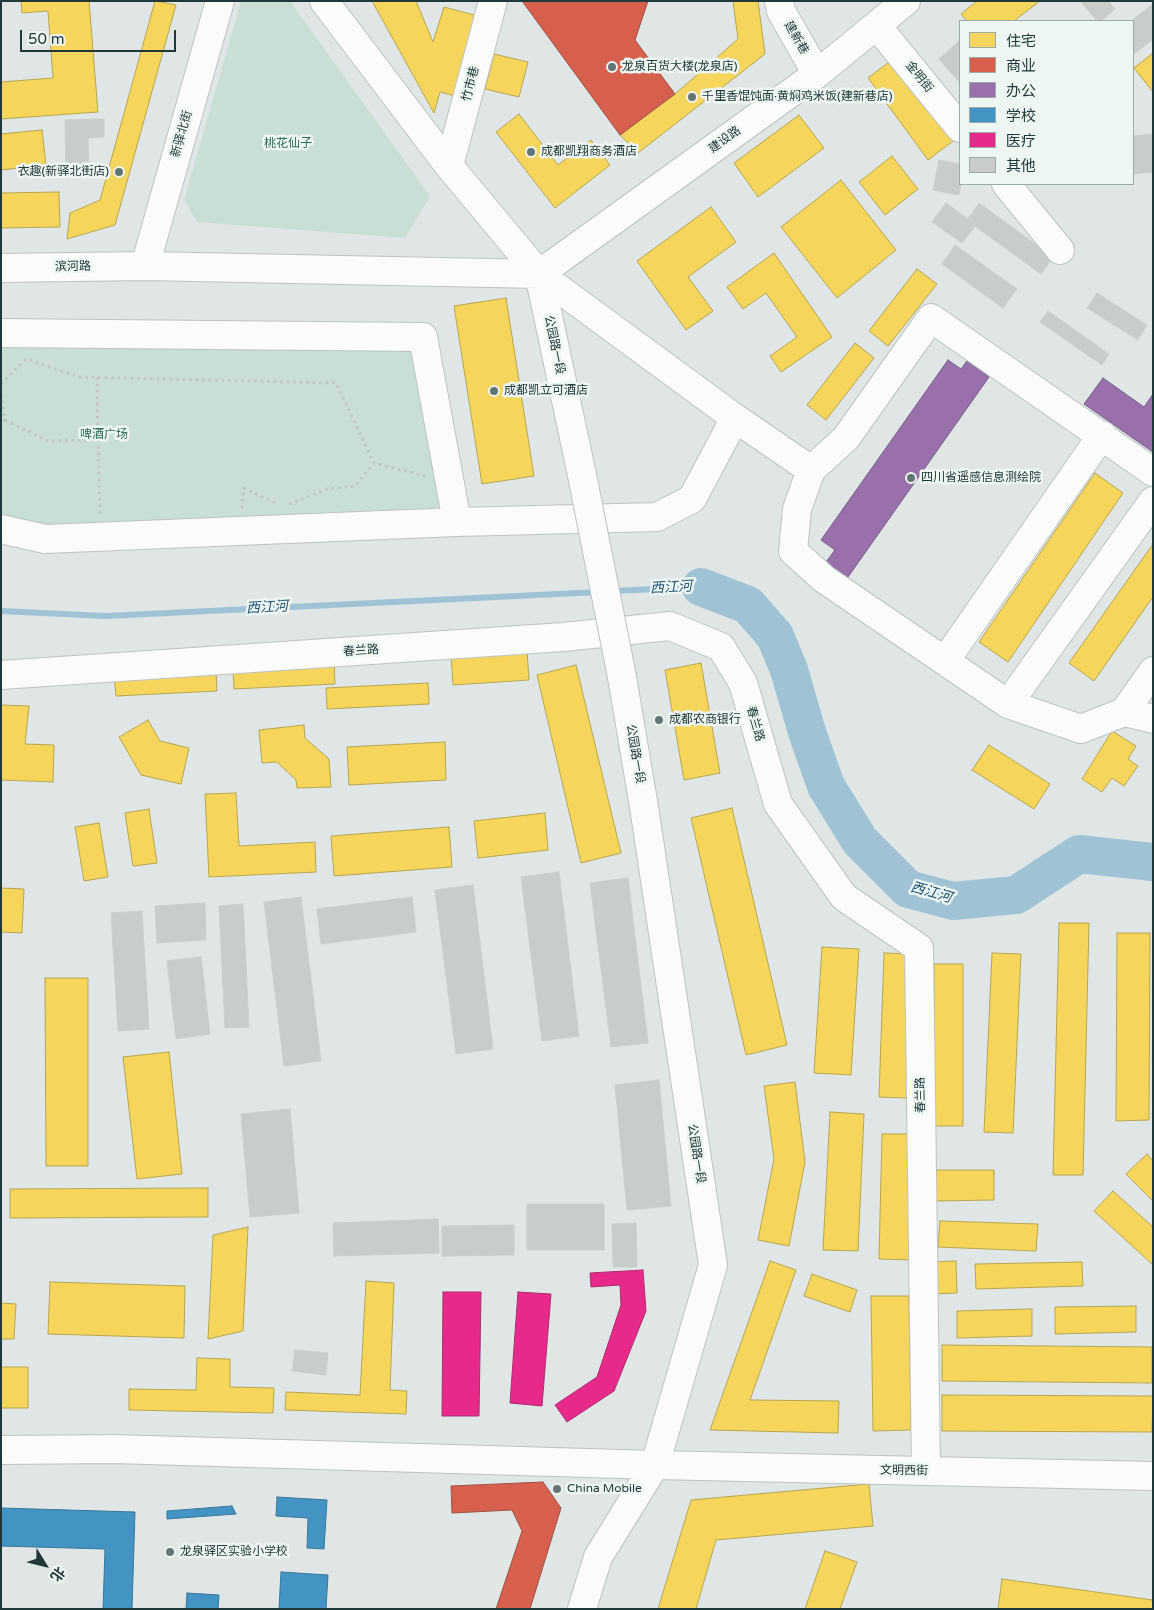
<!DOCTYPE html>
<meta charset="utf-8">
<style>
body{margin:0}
#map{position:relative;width:1154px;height:1610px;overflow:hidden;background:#e0e6e5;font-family:"Varela Round","Noto Sans SC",sans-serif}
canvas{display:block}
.frame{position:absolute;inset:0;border:2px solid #203837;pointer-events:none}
.legend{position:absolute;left:959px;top:20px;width:175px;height:165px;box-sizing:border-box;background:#eef6f4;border:1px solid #9caaa8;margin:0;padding:6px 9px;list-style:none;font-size:15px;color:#203837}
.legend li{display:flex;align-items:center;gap:10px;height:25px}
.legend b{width:25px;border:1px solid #9caaa8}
.north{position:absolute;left:20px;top:1540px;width:50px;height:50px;-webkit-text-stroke:4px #eef6f4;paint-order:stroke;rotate:126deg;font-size:14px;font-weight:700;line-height:20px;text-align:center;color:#203837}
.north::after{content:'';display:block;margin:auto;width:18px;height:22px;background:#203837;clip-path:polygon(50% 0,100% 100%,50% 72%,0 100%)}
.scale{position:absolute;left:20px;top:30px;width:156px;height:22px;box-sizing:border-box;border:2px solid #203837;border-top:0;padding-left:6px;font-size:15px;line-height:18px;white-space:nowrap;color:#203837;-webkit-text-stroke:4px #eef6f4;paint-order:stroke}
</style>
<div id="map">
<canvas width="1154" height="1610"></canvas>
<div class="frame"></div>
<ul class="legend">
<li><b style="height:14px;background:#f6d55c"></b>住宅</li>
<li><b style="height:14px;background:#d6604d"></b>商业</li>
<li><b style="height:14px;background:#9970ab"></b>办公</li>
<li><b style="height:14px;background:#4393c3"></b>学校</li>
<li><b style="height:14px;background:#e7298a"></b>医疗</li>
<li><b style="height:14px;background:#c8cdcc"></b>其他</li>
</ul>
<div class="north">北</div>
<div class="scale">50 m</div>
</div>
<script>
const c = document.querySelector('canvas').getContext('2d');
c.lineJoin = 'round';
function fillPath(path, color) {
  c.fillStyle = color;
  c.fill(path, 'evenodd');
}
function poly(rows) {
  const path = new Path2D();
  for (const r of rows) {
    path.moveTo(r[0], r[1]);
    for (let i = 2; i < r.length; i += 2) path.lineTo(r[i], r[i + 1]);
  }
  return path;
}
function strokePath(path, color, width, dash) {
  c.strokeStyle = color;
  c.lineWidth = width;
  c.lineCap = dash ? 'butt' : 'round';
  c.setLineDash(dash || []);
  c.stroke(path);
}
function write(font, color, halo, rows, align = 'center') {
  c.font = font + ' "Varela Round","Noto Sans SC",sans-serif';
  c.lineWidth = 5;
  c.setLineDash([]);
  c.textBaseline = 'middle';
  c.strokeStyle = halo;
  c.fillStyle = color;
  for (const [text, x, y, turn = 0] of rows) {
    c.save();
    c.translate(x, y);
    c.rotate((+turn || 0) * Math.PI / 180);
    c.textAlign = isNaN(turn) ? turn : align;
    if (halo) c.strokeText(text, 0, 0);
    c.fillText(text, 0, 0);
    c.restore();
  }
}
fillPath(poly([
 [241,1,290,1,430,196,405,238,197,222,184,200],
 [1,333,423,337,457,522,1,529]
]), '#c9dfd5');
const homes = poly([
 [21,1,89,1,98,112,1,119,1,82,53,78,48,11,22,13,21,1],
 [155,1,176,5,115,225,67,239,70,213,100,200,155,1],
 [372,1,416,1,433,42,444,7,478,16,455,96,440,92,434,113,372,1],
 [733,1,758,1,765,54,638,153,620,135,675,94,738,39,733,1],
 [977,1,1040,1,1014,21,967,21,961,14,977,1],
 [1153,53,1153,92,1134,68,1153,53],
 [494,54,528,62,519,97,485,89,494,54],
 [893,59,953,141,928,160,868,78,893,59],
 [519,114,558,165,591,140,610,165,555,208,496,132,519,114],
 [799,115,824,148,758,197,734,163,799,115],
 [42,130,46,165,1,170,1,134,42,130],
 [892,156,918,189,885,215,859,182,892,156],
 [841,180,896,250,837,298,781,227,841,180],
 [59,192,60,227,1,228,1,193,59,192],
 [711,207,736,242,688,277,713,311,686,330,637,261,711,207],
 [774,253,832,337,781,372,770,356,797,337,766,293,743,309,727,287,774,253],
 [917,269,937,284,888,346,869,331,917,269],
 [506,298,534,476,482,484,454,306,506,298],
 [855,343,874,358,826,420,807,405,855,343],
 [1095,473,1123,493,1008,662,979,642,1095,473],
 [1153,544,1153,597,1094,681,1069,663,1153,544],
 [527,650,529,680,453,685,451,656,527,650],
 [334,662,335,684,234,689,233,668,334,662],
 [701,663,720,773,684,780,665,670,701,663],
 [576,665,621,853,581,863,537,675,576,665],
 [216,669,217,691,116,696,114,675,216,669],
 [428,683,429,704,327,709,326,688,428,683],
 [1,705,29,706,25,744,54,745,53,782,1,780,1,705],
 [148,720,160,741,189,748,181,784,141,775,119,737,148,720],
 [304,725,305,738,329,759,331,787,297,788,296,780,277,762,262,763,259,730,304,725],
 [1112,731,1136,746,1128,759,1138,766,1124,786,1112,778,1102,792,1082,779,1112,731],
 [445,742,446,780,349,785,347,747,445,742],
 [989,745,1050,784,1034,809,972,770,989,745],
 [236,793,239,846,315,842,316,872,209,877,205,794,236,793],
 [732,808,787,1045,746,1055,691,818,732,808],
 [149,809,157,863,133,866,125,813,149,809],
 [545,813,548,850,478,858,474,821,545,813],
 [99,823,108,877,84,881,75,827,99,823],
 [449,827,452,867,334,876,331,836,449,827],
 [1,888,24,889,22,933,1,932,1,888],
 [1059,923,1089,923,1083,1175,1053,1175,1059,923],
 [1117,933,1150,933,1149,1120,1116,1121,1117,933],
 [822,947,859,949,851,1075,814,1073,822,947],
 [884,953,913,954,907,1098,879,1097,884,953],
 [992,953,1021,954,1013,1133,984,1132,992,953],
 [934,964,963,964,963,1126,934,1126,934,964],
 [45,978,88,978,88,1166,46,1166,45,978],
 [169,1052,182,1174,137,1179,123,1057,169,1052],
 [795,1082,805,1162,789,1246,758,1240,774,1159,764,1086,795,1082],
 [830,1112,864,1114,858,1251,823,1250,830,1112],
 [882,1134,915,1134,912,1260,879,1259,882,1134],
 [1147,1154,1153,1161,1153,1201,1126,1174,1147,1154],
 [935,1170,994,1170,994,1200,935,1201,935,1170],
 [208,1188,208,1217,10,1218,10,1189,208,1188],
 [1113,1191,1153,1227,1153,1265,1094,1211,1113,1191],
 [940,1221,1038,1224,1036,1251,938,1247,940,1221],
 [248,1227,243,1331,208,1339,213,1235,248,1227],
 [770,1261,796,1270,750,1400,839,1401,838,1433,710,1430,770,1261],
 [956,1261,957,1293,932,1294,931,1262,956,1261],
 [1082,1262,1083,1286,976,1289,975,1264,1082,1262],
 [812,1274,857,1290,850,1312,804,1296,812,1274],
 [366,1281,394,1283,390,1390,407,1391,406,1414,285,1410,286,1392,360,1395,366,1281],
 [50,1282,185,1286,184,1338,48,1334,50,1282],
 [871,1296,909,1296,911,1430,873,1431,871,1296],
 [1,1303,16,1304,14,1339,1,1339,1,1303],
 [1136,1306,1136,1332,1055,1334,1055,1307,1136,1306],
 [1032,1309,1032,1336,957,1338,957,1311,1032,1309],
 [942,1345,1152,1347,1152,1383,942,1381,942,1345],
 [197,1358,230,1359,230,1387,274,1388,273,1413,129,1410,129,1389,196,1390,197,1358],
 [1,1367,28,1367,28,1408,1,1408,1,1367],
 [942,1395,1153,1396,1152,1432,942,1431,942,1395],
 [869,1484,873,1526,716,1540,696,1609,658,1609,691,1500,869,1484],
 [825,1551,857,1562,840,1609,805,1609,825,1551],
 [1002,1579,1153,1600,1153,1609,998,1609,1002,1579]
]);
fillPath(homes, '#f6d55c');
strokePath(homes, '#b6a651', 1);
const shops = poly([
 [522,1,648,1,635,40,675,94,620,135,522,1],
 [543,1482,561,1508,530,1609,496,1609,522,1531,512,1510,452,1513,451,1486,543,1482]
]);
fillPath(shops, '#d6604d');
strokePath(shops, '#9f5446', 1);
const offices = poly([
 [948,360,961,369,967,361,989,377,848,577,826,562,835,550,821,540,948,360],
 [1103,378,1144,407,1153,394,1153,452,1084,404,1103,378]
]);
fillPath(offices, '#9970ab');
strokePath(offices, '#755f88', 1);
const schools = poly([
 [277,1497,327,1500,324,1549,307,1548,308,1518,276,1516,277,1497],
 [232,1506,236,1514,167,1519,167,1511,232,1506],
 [1,1508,135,1512,132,1609,103,1609,105,1549,1,1546,1,1508],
 [281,1572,328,1575,326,1609,279,1609,281,1572],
 [187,1593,219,1595,218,1609,186,1609,187,1593]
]);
fillPath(schools, '#4393c3');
strokePath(schools, '#387899', 1);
const health = poly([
 [643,1270,646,1311,614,1391,567,1422,555,1405,597,1377,621,1305,620,1285,591,1287,590,1273,643,1270],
 [443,1292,481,1292,479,1416,442,1416,443,1292],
 [518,1292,551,1294,542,1406,510,1403,518,1292]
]);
fillPath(health, '#e7298a');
strokePath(health, '#ab2e71', 1);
strokePath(poly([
 [612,591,701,587],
 [1,611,106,616,599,592]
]), '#a0c2d5', 6);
strokePath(poly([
 [701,587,748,605,775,636,789,670,807,732,826,786,860,841,908,889,953,901,1016,895,1079,854,1153,862]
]), '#a0c2d5', 38);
const building = poly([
 [1080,1,1108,1,1115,9,1101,21,1097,21,1080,1],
 [1153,4,1153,39,1133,55,1131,21,1153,4],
 [960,40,960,83,939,59,960,40],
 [104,119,104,137,88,138,89,171,66,172,65,120,104,119],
 [1153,134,1153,172,1133,174,1133,136,1153,134],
 [939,160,960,164,961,184,959,195,933,190,939,160],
 [946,203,968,219,979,203,1053,257,1041,274,975,226,962,243,932,222,946,203],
 [955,245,1017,289,1003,308,942,264,955,245],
 [1097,293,1147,325,1138,340,1087,308,1097,293],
 [1048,311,1109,354,1102,365,1040,322,1048,311],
 [559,872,579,1036,542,1041,521,877,559,872],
 [628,878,648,1043,611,1047,590,883,628,878],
 [473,885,493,1049,456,1054,435,890,473,885],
 [301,897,321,1061,284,1066,264,902,301,897],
 [412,897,416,932,321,944,317,909,412,897],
 [205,903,206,940,157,943,155,906,205,903],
 [243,904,249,1027,225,1028,219,906,243,904],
 [142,911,149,1029,118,1031,111,913,142,911],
 [201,957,210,1034,176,1039,167,961,201,957],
 [659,1080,671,1206,627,1210,615,1085,659,1080],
 [290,1109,299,1213,250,1217,241,1114,290,1109],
 [527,1204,604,1204,604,1250,527,1250,527,1204],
 [438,1219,439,1253,334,1256,333,1223,438,1219],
 [636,1223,637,1267,613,1267,612,1224,636,1223],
 [514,1225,514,1255,442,1256,442,1226,514,1225],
 [295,1350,328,1353,326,1375,292,1371,295,1350]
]);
fillPath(building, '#c8cdcc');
strokePath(building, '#c9cfce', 1);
const minor = poly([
 [324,1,449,166,539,274,735,418,811,470],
 [779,1,781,11,817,74],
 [877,26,960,128],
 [449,166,493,1],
 [1006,184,1060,250],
 [145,266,220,1],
 [1,268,145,266,539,274],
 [539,274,817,74,906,1],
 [539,274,582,475],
 [1,333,423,337,457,522],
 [1153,472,931,318,846,438,811,470,797,509,793,551,824,579,1008,704,1081,729,1124,712,1153,719],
 [1,529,45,539,457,522,657,517,692,499,735,418],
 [945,661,1102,435],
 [1,675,563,637,670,626,721,647,743,683,778,804,844,897,919,948,926,1471],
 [1008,704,1153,501],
 [1124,712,1153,671],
 [1,1450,114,1449,655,1465,1153,1476],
 [582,1609,598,1557,655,1465,713,1265,644,807,622,677]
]);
strokePath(minor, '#bdc3c2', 30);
strokePath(poly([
 [97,377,98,440],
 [1,384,26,359,80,377,336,383,374,463,425,476],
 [1,394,5,420,1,422],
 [5,420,48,441,98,440,100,514],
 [289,504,327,489,355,486,374,463],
 [242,508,244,488,278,504]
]), '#bec7c6', 3, [2.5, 4]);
strokePath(minor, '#fafbfb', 28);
const minorBridge = poly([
 [582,475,622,677]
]);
strokePath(minorBridge, '#bdc3c2', 30, []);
strokePath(minorBridge, '#fafbfb', 28);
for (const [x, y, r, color] of [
 [612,67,5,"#637574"],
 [692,97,5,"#637574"],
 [531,152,5,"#637574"],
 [119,172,5,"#637574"],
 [494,391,5,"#637574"],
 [911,478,5,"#637574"],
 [659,720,5,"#637574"],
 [557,1489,5,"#637574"],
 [170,1552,5,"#637574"]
]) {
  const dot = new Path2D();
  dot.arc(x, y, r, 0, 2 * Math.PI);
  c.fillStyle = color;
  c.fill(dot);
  strokePath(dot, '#eef6f4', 2);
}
write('12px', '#203837', '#eef6f4', [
 ["建新巷",796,38,60],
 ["金明街",919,77,51],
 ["竹市巷",471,84,-75],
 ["新驿北街",182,134,-74],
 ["建设路",725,140,-36],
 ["滨河路",73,267,-1],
 ["公园路一段",554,345,78],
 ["春兰路",361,651,-4],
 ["春兰路",755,724,74],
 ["公园路一段",635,754,80],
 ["春兰路",921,1095,-91],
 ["公园路一段",696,1154,81],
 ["文明西街",904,1471,1]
]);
write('12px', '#203837', '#eef6f4', [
 ["龙泉百货大楼(龙泉店)",622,67],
 ["千里香馄饨面·黄焖鸡米饭(建新巷店)",702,97],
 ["成都凯翔商务酒店",541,152],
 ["衣趣(新驿北街店)",109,172,"right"],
 ["成都凯立可酒店",504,391],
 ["四川省遥感信息测绘院",921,478],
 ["成都农商银行",669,720],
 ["China Mobile",567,1489],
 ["龙泉驿区实验小学校",180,1552]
], 'left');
write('12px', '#2b6e54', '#eef6f4', [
 ["桃花仙子",288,144],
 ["啤酒广场",104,435]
]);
write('italic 14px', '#1c5072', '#eef6f4', [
 ["西江河",671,588,-3],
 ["西江河",267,608,-3],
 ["西江河",931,893,16]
]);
</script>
